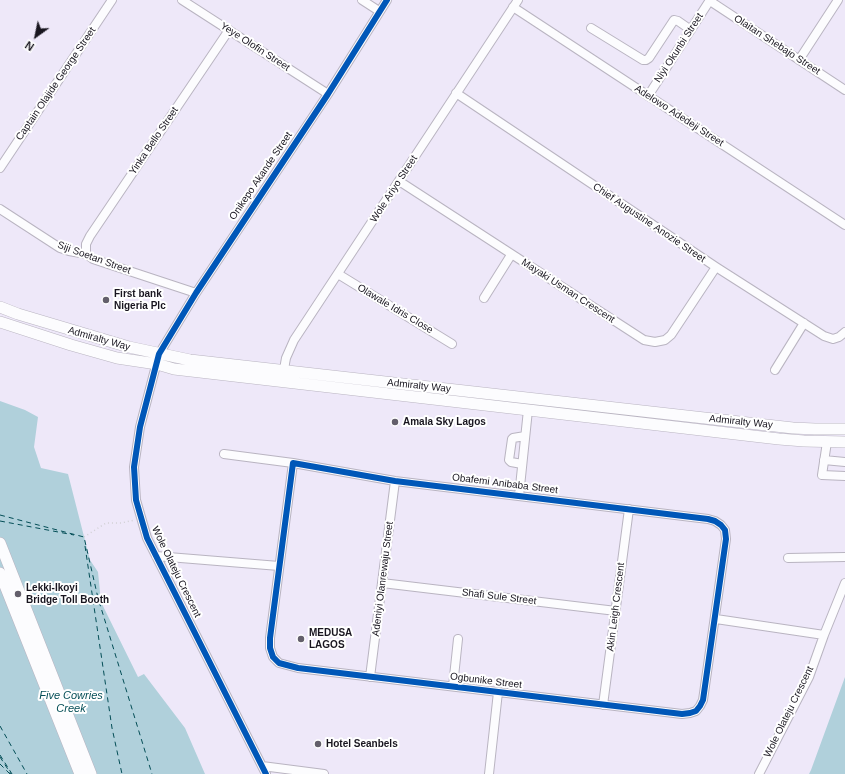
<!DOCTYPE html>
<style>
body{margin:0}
#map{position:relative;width:845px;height:774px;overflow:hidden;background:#eee8f9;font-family:Arial,sans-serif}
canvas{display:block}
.north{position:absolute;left:16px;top:16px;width:40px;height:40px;-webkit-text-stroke:3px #fff;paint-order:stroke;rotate:213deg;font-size:11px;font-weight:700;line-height:16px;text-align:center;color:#18151f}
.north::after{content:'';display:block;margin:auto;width:14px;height:18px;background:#18151f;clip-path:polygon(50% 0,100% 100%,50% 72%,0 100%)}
</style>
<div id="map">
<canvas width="845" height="774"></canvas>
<div class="north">N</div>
</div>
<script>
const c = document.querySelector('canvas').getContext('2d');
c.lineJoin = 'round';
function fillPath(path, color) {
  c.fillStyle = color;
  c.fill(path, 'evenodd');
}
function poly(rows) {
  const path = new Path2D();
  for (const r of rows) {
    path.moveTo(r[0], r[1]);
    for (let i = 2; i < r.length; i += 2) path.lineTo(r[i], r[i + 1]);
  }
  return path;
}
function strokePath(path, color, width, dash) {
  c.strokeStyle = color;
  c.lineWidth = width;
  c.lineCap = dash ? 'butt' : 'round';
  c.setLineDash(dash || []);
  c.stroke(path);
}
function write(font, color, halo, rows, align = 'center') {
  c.font = font + ' Arial,sans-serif';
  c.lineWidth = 4;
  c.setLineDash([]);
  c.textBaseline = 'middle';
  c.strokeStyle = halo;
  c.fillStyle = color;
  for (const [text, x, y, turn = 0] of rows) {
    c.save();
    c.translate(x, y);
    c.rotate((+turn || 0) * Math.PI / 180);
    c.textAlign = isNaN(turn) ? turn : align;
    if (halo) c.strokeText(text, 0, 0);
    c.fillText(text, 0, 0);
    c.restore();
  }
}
fillPath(poly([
 [0,401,25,410,38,417,34,447,41,468,68,474,90,560,98,572,101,602,138,677,144,674,185,728,205,774,0,774],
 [845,677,845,774,809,774,811,770]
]), '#b0d0db');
strokePath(poly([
 [0,515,84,537,98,598,152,774],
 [0,521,74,535],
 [85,546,112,728,122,774],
 [0,726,27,774],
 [0,755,12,774],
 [0,757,11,774],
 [0,764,10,774]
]), '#034d56', 1, [5, 4]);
const minor = poly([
 [182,0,328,94],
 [362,0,379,11],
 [710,1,845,90],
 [513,7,845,225],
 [591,28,643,60,646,60,649,58,674,20,678,21,691,30],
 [799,60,838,0],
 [456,93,716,267,824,336,833,339,839,337,845,332],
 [648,96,710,0],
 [0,168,112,0],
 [399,181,644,340,655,342,665,340,671,335,716,267],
 [0,209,60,248,69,251,86,254,93,259,105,263,196,293],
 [86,254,86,244,90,236,229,30],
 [338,274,452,344],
 [484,298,511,255],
 [775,370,804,323],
 [283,375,286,358,294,340,518,0],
 [827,442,822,475,845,476],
 [224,454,293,463],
 [824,460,845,462],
 [293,463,395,481,708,519,715,521,721,525,725,530,726,539,703,700,700,706,696,711,690,713,682,714,298,668,279,663,273,657,270,648,270,638,293,463],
 [522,464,511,462,509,460,512,439,513,438,525,436],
 [519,496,528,410],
 [156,556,279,566],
 [788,558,845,557],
 [382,583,616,611],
 [716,619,824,635],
 [370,677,395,481],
 [453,686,458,639],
 [603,705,629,509],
 [262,766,324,774],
 [266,774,147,538,136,500,134,467,140,427,159,354,196,293,328,94,387,0],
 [489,774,498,692],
 [759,774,809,677,824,635,845,583]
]);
const major = poly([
 [0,307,18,314,129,347,190,360,793,428,815,429,845,429],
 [0,322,71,345,117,358,157,364,174,369,779,439,804,441,845,442],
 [0,543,91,774],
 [0,573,80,774]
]);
strokePath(minor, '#b9b4c1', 10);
strokePath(major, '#b9b4c1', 12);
strokePath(poly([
 [84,537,106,523,121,523,135,520]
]), '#d1d0d4', 1.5, [1, 3]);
strokePath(minor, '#fcfcfe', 8);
strokePath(major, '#fcfcfe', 11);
strokePath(poly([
 [293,463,395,481,708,519,715,521,721,525,725,530,726,539,703,700,700,706,696,711,690,713,682,714,298,668,279,663,273,657,270,648,270,638,293,463],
 [266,774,147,538,136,500,134,467,140,427,159,354,196,293,328,94,387,0]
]), '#0057b8', 6);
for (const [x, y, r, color] of [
 [106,300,4,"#635f6b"],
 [395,422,4,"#635f6b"],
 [18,594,4,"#635f6b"],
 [301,639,4,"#635f6b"],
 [318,744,4,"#635f6b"]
]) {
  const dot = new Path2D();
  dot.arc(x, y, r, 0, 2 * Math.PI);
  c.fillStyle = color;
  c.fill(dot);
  strokePath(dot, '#fff', 1.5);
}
write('10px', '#18151f', '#fff', [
 ["Olaitan Shebajo Street",777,45,33],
 ["Yeye Olofin Street",255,47,33],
 ["Niyi Okunbi Street",679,48,-57],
 ["Captain Olajide George Street",56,84,-56],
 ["Adelowo Adedeji Street",679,116,33],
 ["Yinka Bello Street",154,141,-56],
 ["Onikepo Akande Street",261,176,-56],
 ["Wole Ariyo Street",394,189,-57],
 ["Chief Augustine Anozie Street",649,223,34],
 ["Siji Soetan Street",94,258,20],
 ["Mayaki Usman Crescent",568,291,33],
 ["Olawale Idris Close",395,309,31],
 ["Admiralty Way",99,339,16],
 ["Admiralty Way",419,386,6],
 ["Admiralty Way",741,422,6],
 ["Obafemi Anibaba Street",505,484,7],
 ["Wole Olateju Crescent",176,572,64],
 ["Adeniyi Olanrewaju Street",383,579,-83],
 ["Shafi Sule Street",499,597,7],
 ["Akin Leigh Crescent",616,607,-83],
 ["Ogbunike Street",486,681,7],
 ["Wole Olateju Crescent",789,712,-64]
]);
write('bold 10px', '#18151f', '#fff', [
 ["First bank",114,294],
 ["Nigeria Plc",114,306],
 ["Amala Sky Lagos",403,422],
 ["Lekki-Ikoyi",26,588],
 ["Bridge Toll Booth",26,600],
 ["MEDUSA",309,633],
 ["LAGOS",309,645],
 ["Hotel Seanbels",326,744]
], 'left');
write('italic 11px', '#034d56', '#fff', [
 ["Five Cowries",71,696],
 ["Creek",71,709]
]);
</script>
